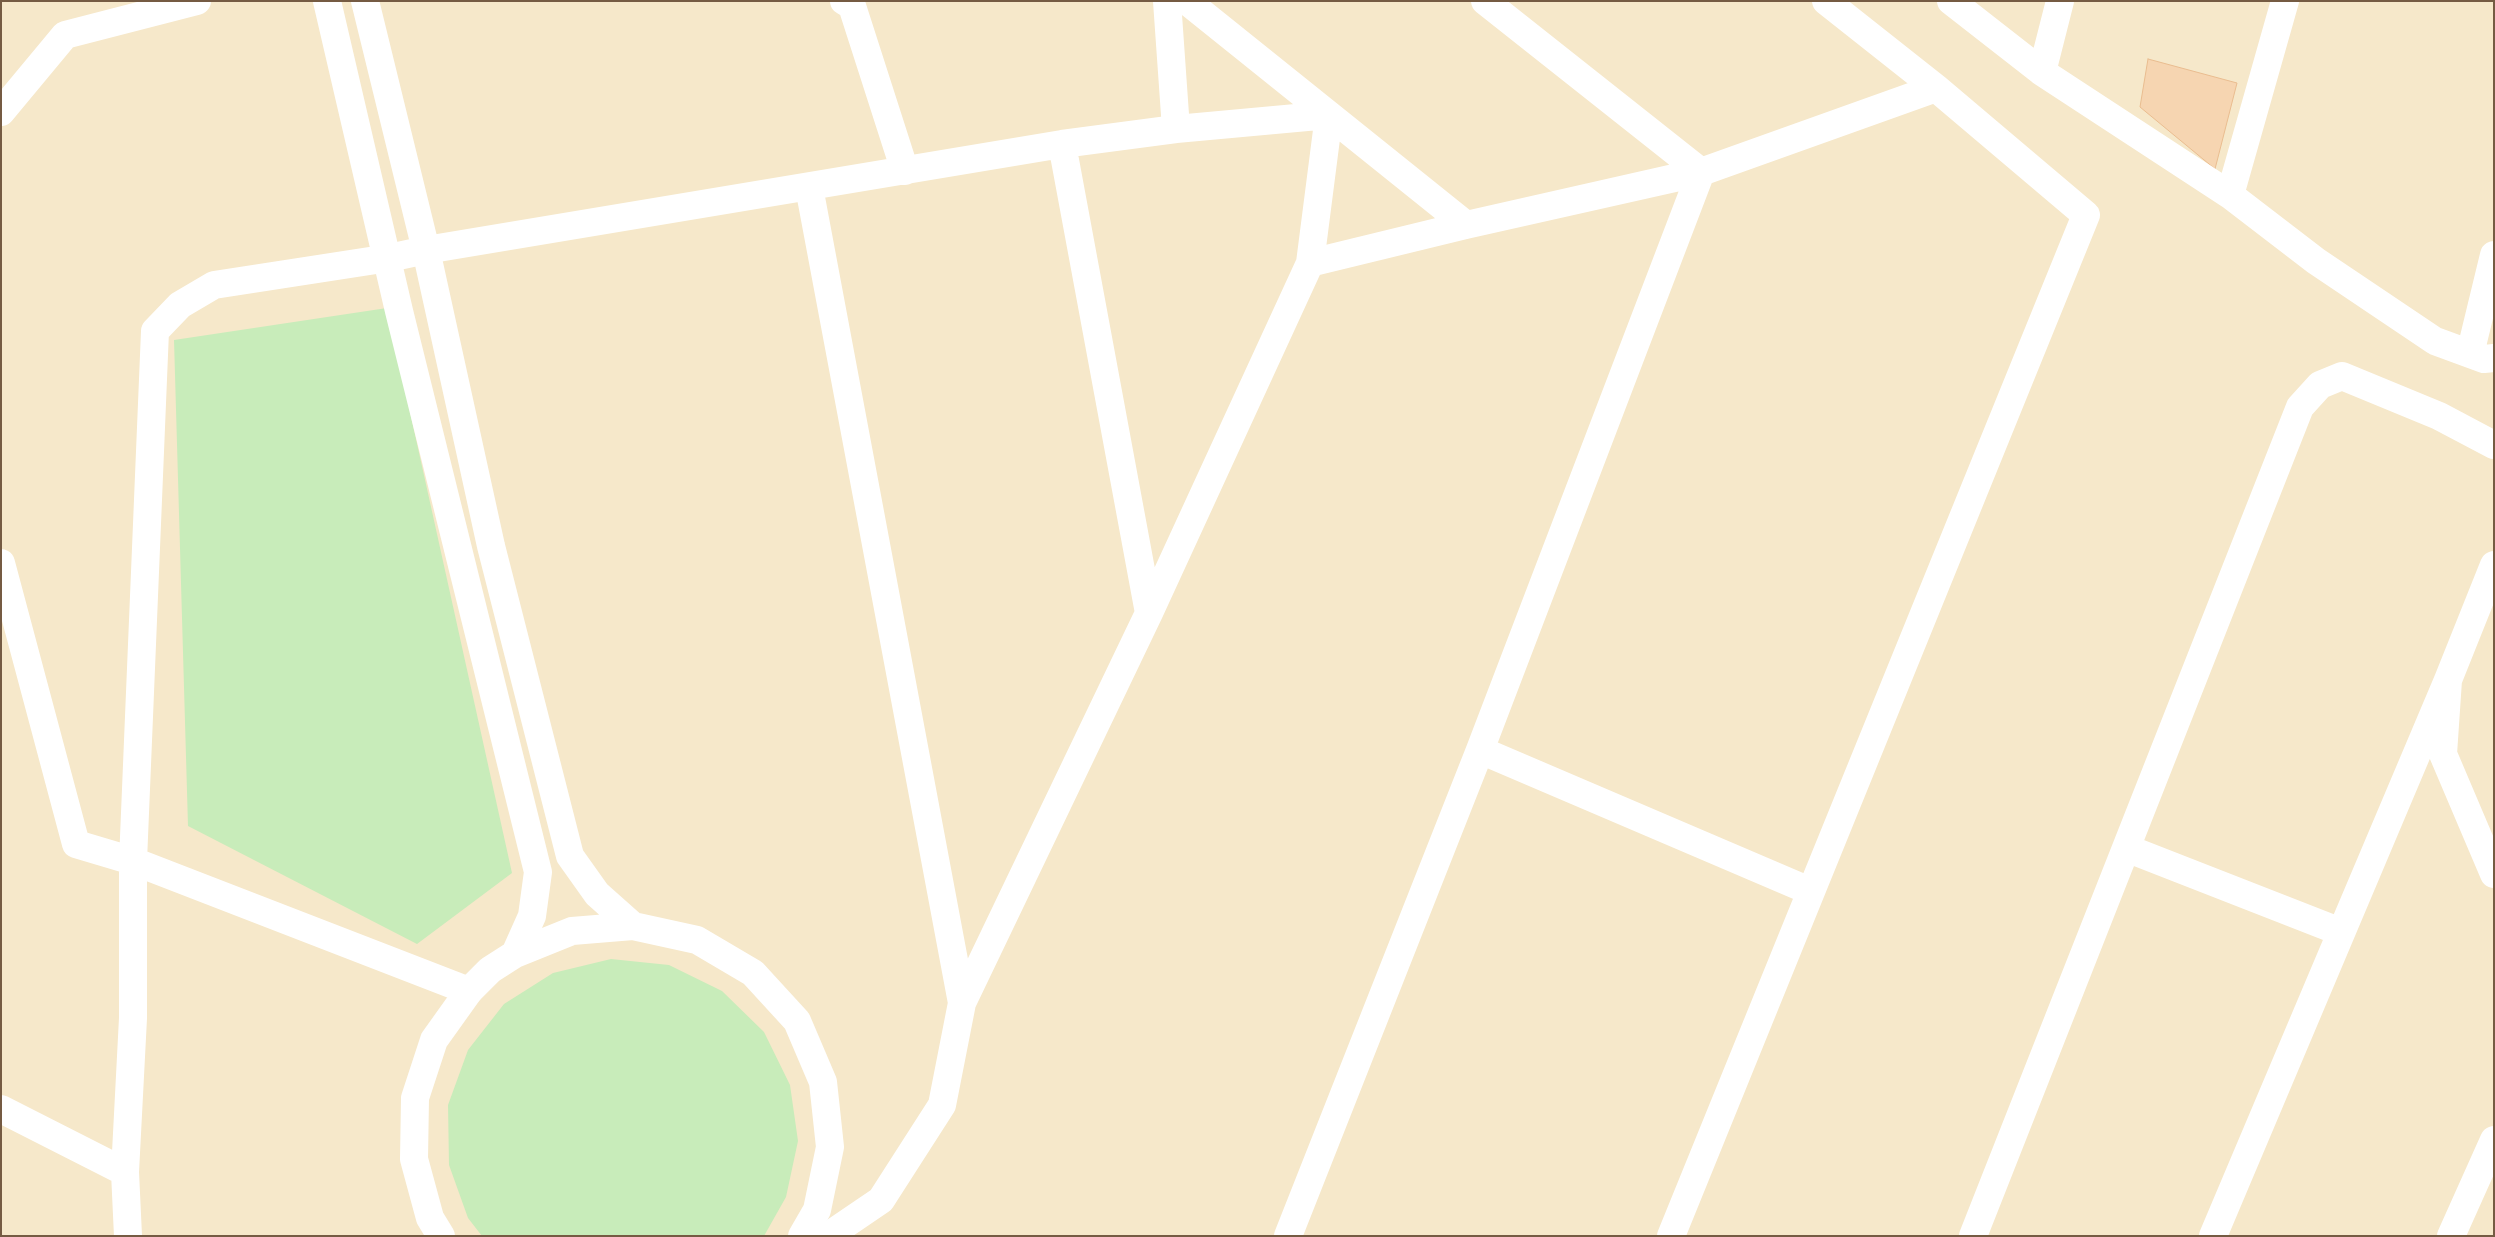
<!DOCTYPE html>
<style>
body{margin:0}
#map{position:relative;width:2495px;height:1237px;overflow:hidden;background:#fef5dc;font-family:"Exo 2",sans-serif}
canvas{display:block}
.frame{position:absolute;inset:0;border:2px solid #755b43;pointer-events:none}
</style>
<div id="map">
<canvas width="2495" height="1237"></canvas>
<div class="frame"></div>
</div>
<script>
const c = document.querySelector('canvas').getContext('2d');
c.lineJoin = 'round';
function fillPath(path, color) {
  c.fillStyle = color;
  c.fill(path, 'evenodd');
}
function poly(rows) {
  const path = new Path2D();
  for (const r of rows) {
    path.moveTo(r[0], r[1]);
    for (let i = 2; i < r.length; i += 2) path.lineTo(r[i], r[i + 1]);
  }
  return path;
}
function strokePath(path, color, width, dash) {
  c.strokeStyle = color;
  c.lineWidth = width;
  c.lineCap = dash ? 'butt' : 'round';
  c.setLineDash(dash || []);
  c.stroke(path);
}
fillPath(poly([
 [1,1,2494,1,2494,1236,1,1236]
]), '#f6e8ca');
fillPath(poly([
 [387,308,512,873,417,944,188,826,174,340],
 [611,959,669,965,722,991,764,1032,790,1085,798,1141,786,1197,764,1236,482,1236,468,1218,449,1165,448,1105,468,1050,504,1004,553,973]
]), '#c8ecba');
const building = poly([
 [2148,59,2237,83,2215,169,2140,107,2148,59]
]);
fillPath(building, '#f6d5b1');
strokePath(building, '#eabd90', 1);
strokePath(poly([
 [844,1,852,6,905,171],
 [1167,1,1176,129],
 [1187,1,1466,225],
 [1485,1,1701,172],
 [1951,1,2042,72,2230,195],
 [2285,1,2230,195,2316,261,2435,341,2484,359,2494,358],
 [2042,72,2060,1],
 [1,112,65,35,197,1],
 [1062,144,1149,613],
 [809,187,962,1003],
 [1310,263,1466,225,1701,172,1936,88],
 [2470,354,2494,255],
 [1,563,76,844,133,861,469,991],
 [2494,565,2448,680,2443,754,2494,874],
 [1480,750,1810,891],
 [2126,848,2341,932],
 [1,1109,125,1172],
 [128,1236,125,1172,133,1018,133,861,155,331,180,305,214,285,389,258,426,250,1062,144,1176,129,1329,115,1310,263,1149,613,962,1003,942,1105,881,1200,828,1236],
 [1288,1236,1480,750,1701,172],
 [1671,1236,2086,215,1936,88,1826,1],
 [1973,1236,2300,407,2320,385,2342,376,2439,416,2494,445],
 [2213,1236,2448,680],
 [2451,1236,2494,1140]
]), '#fff', 28);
strokePath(poly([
 [327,1,399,311,538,872,532,916,515,954],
 [365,1,426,250,491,546,570,856,597,894,633,926],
 [441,1236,430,1218,414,1159,415,1098,434,1040,469,991,490,970,515,954,572,931,633,926,697,940,753,973,797,1021,823,1082,830,1147,817,1210,802,1236]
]), '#fff', 28);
</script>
